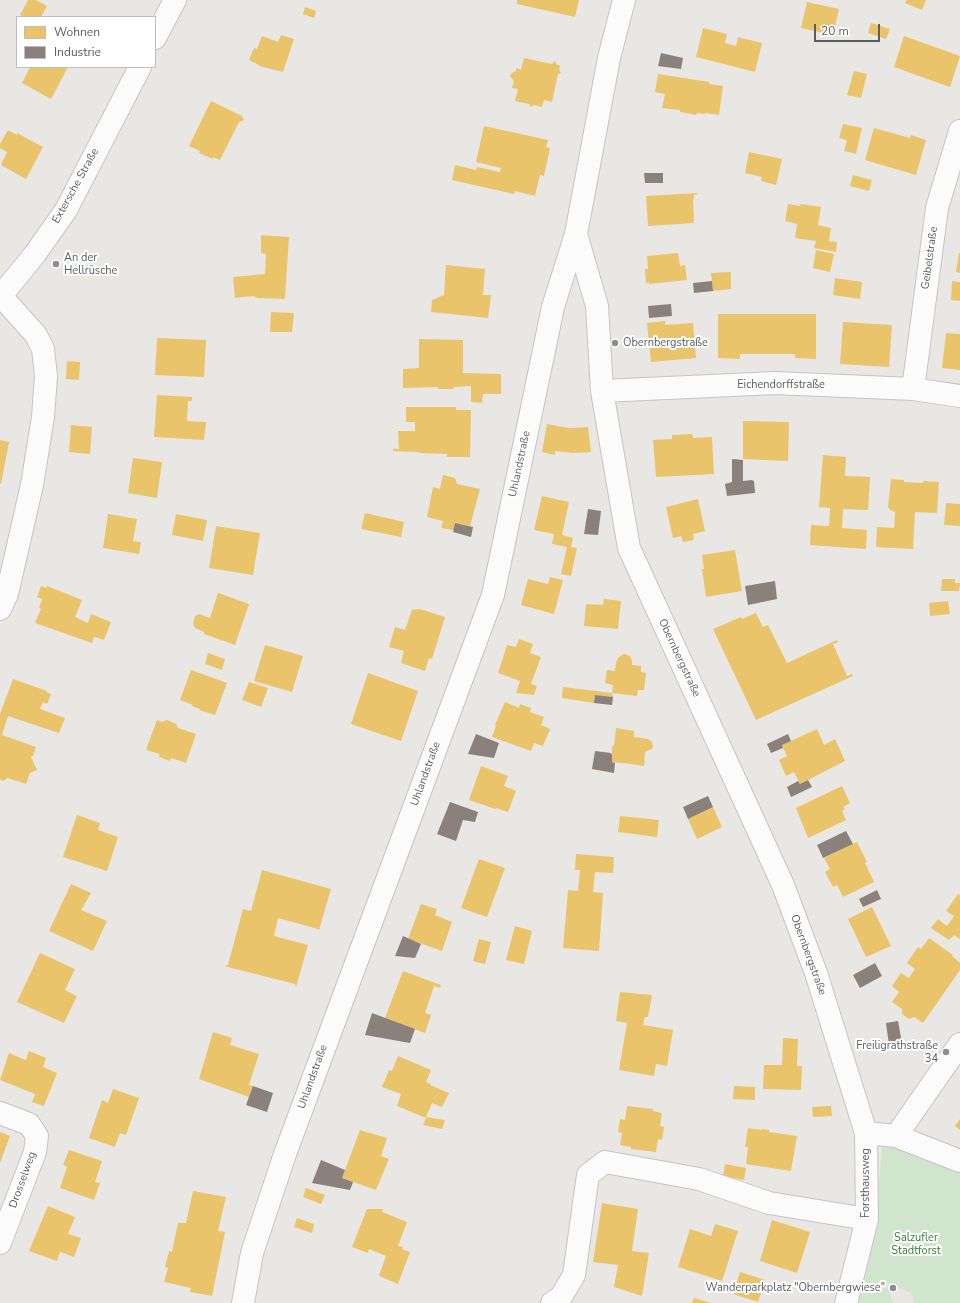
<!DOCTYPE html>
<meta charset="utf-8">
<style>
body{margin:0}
#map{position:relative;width:960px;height:1303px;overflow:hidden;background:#e9e7e3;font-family:"Nunito Sans",sans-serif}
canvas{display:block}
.legend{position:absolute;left:16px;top:16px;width:140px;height:52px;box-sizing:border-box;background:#fff;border:1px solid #bdbec0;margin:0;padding:5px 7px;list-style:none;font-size:12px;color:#595d61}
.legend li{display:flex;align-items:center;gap:8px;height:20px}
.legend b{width:20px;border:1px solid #bdbec0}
.scale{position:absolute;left:814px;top:24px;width:66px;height:18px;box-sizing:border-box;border:2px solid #595d61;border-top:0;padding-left:5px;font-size:12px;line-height:14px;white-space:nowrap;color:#595d61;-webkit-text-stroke:3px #fff;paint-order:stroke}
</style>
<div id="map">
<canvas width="960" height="1303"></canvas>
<ul class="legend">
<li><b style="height:11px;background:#e9c46a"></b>Wohnen</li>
<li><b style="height:11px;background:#8a817c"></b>Industrie</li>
</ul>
<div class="scale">20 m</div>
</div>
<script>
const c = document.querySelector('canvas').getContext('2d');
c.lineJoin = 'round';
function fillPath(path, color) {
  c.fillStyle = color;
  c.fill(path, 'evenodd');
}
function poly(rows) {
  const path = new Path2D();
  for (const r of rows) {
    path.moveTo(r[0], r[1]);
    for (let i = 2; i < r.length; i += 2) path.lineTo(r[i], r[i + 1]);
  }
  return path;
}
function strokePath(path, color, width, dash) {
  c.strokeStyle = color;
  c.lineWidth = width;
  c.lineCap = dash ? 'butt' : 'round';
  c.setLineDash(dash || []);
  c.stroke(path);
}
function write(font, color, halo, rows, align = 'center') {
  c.font = font + ' "Nunito Sans",sans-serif';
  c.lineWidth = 4;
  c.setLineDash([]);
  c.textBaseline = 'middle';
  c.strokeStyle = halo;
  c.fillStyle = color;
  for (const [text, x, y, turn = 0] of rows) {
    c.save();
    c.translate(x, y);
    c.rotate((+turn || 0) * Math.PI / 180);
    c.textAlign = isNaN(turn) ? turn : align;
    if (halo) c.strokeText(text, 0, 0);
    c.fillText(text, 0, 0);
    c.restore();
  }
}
fillPath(poly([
 [882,1141,960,1170,960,1303,914,1303,911,1293,886,1282,893,1303,856,1303,877,1217]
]), '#d1e5ce');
fillPath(poly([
 [28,0,36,0,47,6,41,17,24,17,20,15],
 [517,0,579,0,575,17,517,4],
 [907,0,926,0,922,10,905,3],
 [807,2,839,9,833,35,801,28],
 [305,7,316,11,314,18,303,14],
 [871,23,890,29,886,39,868,33],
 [703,28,727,34,725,43,736,46,738,37,762,43,755,72,696,57],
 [281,35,294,39,283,72,259,66,259,65,249,60,254,48,257,49,262,36,278,42],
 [904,36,960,56,950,87,894,67],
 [524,58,552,64,555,61,557,65,560,65,559,69,561,73,558,74,552,102,544,100,542,107,534,105,531,107,529,104,515,101,518,89,512,88,514,81,510,76,512,73,516,71,516,68,521,70],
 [30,67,68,67,51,99,22,83],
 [854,71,867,74,861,98,847,95],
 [658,74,709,82,709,84,723,86,719,115,705,113,705,114,697,113,696,115,680,112,680,110,662,108,665,94,655,92],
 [211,101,242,116,244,120,239,122,220,160,213,157,213,159,199,153,200,151,189,146],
 [843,124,862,128,856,154,844,151,847,140,839,138],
 [484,126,548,140,546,147,550,148,544,176,540,175,535,196,515,191,514,194,452,180,455,165,476,170,477,167,500,172,501,168,476,162],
 [874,128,910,138,911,135,926,140,916,175,865,160],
 [8,130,17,135,17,133,43,147,26,179,1,165,7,152,0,148,0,144],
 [749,152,782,159,776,185,761,181,762,177,745,173],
 [853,175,872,180,869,191,850,186],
 [698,193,698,194,694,195,694,198,693,199,694,223,648,226,646,196],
 [788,204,800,206,801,204,821,207,818,225,831,228,829,241,837,242,836,252,814,248,816,241,795,238,797,224,785,221],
 [261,235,289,237,285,299,258,298,253,296,235,298,233,277,265,274,266,254,261,253],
 [816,250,834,254,830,272,813,268],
 [678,253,680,266,685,265,687,280,649,284,649,282,646,283,645,269,648,269,647,256],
 [959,253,960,253,960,273,956,272],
 [446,265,485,269,483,295,491,295,488,318,431,312,432,300,444,295],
 [731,272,731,289,713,291,711,273],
 [835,278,862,282,860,299,833,295],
 [952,281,960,282,960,301,951,300],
 [271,312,294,313,292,332,270,332],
 [718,314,816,314,816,359,795,358,795,354,740,354,740,359,718,358],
 [665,321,665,325,693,323,696,358,651,362,647,323],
 [843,322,892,325,889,367,840,364],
 [946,333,960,334,960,370,942,368],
 [157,338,206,340,204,377,155,375],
 [419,339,463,340,463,373,501,374,501,394,483,394,482,403,471,402,471,386,454,387,454,389,438,389,438,387,403,388,403,369,419,368],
 [67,361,80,362,79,380,66,379],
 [157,395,192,397,192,401,188,401,187,421,206,422,204,440,154,437],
 [406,407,456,407,456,410,471,410,470,457,447,457,447,454,419,453,419,452,393,451,393,449,399,449,398,431,415,431,415,422,406,422],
 [743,421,789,422,788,461,743,459],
 [547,424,569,428,588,427,591,452,573,453,555,451,555,455,542,452],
 [71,425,92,427,90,454,69,452],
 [692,434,693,438,712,437,714,474,656,477,653,440,672,439,672,435],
 [0,440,9,442,1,484,0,483],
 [823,455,846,457,845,476,870,477,868,510,843,509,842,528,867,530,866,549,810,545,811,525,829,526,830,508,819,507],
 [133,458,162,462,157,498,128,493],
 [443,475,455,478,457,484,480,489,470,526,455,523,454,530,441,528,443,521,427,517,433,487,440,489],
 [891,479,904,480,904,482,923,483,923,481,939,482,937,513,915,512,913,549,876,547,877,527,894,528,895,512,890,510,888,507],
 [542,496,569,502,562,535,573,538,571,547,577,548,571,576,561,574,567,547,552,544,554,534,534,530],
 [698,499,705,531,693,534,694,540,683,542,681,536,673,538,666,507],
 [946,503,960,504,960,526,944,525],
 [365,513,404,522,401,537,361,529],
 [108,514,137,519,133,541,141,542,139,554,103,548],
 [176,514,207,520,203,541,172,535],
 [216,526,260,533,253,575,209,568],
 [735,550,742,591,706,597,702,569,704,569,702,555],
 [550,577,563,580,554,614,521,605,528,579,548,584],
 [942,579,955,579,955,583,960,583,959,591,941,591],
 [41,586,47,588,47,586,82,600,75,617,88,623,91,614,111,622,104,640,94,637,92,643,35,623,41,609,39,608,42,599,37,597],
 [218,593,249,604,235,645,204,634,204,632,195,628,193,624,195,616,199,614,210,618],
 [604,599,621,601,618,629,584,626,586,604,603,605],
 [948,601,950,614,930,616,929,603],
 [420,609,445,617,432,659,429,658,425,671,401,663,404,651,389,647,395,627,405,630,412,610],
 [756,613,763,627,768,625,787,663,837,640,838,642,833,644,847,676,852,674,853,676,756,720,713,629,741,617,742,619],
 [519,639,533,644,530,653,541,657,531,684,537,686,534,695,516,693,520,681,498,673,507,645,516,647],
 [265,645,303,656,292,692,254,681],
 [208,653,225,659,222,670,205,664],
 [624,654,630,656,632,661,632,665,641,666,641,672,646,673,644,690,638,690,637,696,612,693,613,697,595,695,594,703,562,698,563,687,612,693,613,685,605,683,607,670,615,671,616,662,619,657],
 [191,670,227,683,215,715,199,710,200,709,192,706,193,705,180,700],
 [368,673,418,691,401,741,351,724],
 [13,679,47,691,46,692,51,694,47,704,43,702,40,709,65,718,59,733,8,716,2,735,36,747,33,756,31,757,37,770,30,773,26,784,8,778,3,781,0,779,0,714],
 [249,682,268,688,261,707,242,700],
 [505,702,519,708,520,704,531,708,530,712,544,717,541,725,550,729,543,746,534,743,531,751,492,737,496,726,495,725],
 [157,720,162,722,167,720,176,724,178,728,196,734,186,763,171,758,170,761,159,757,160,754,146,750],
 [616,728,634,731,634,737,648,739,652,742,653,746,652,749,645,752,644,766,632,764,612,762,612,747,614,745],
 [817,729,824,745,835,739,845,761,800,784,794,772,786,776,779,760,787,756,782,745],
 [481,766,508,776,504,786,516,791,508,812,496,808,495,809,469,800],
 [842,786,850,803,843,807,845,809,842,811,846,820,808,838,796,808],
 [713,807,722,827,697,839,688,819],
 [77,815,100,823,98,830,118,837,107,871,63,857],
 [620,816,659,820,657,837,618,832],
 [857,842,867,862,865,863,874,882,843,897,837,885,833,887,825,872,830,869,824,858],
 [576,854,614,857,613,873,595,872,593,892,603,893,599,951,563,948,568,890,578,891,580,870,575,870],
 [479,859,505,868,487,917,461,908],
 [262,870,331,889,319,930,318,929,278,918,274,936,308,945,296,987,295,984,224,966,228,965,243,909,251,911],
 [71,884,91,893,81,910,107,921,93,951,49,931],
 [958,894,960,895,960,939,954,935,949,940,931,928,938,919,947,926,954,916,946,911],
 [421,904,437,909,435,915,452,922,442,951,408,939],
 [872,907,891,946,866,957,848,919],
 [515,926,532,931,524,964,506,960],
 [929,938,953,955,952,956,960,963,960,970,923,1023,914,1017,909,1019,902,1014,902,1009,892,1002,899,992,892,986,901,973,909,978,915,969,907,963,918,947,921,949],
 [479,939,491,942,485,964,473,961],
 [40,953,75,969,65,990,77,996,64,1023,17,1002],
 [403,971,441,985,440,988,434,986,425,1013,431,1015,425,1033,385,1018],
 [620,992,652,995,648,1017,645,1017,643,1025,673,1030,667,1066,656,1064,654,1076,619,1070,627,1023,616,1021],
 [213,1032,232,1038,230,1045,259,1054,249,1085,253,1086,249,1097,199,1079],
 [783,1038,798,1039,797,1066,802,1066,801,1090,763,1089,764,1065,782,1065],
 [29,1051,46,1058,43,1067,57,1073,44,1106,32,1102,35,1094,0,1080,9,1053,26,1060],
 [398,1056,431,1070,426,1082,431,1084,430,1085,449,1093,442,1107,432,1103,426,1117,445,1120,442,1129,423,1125,426,1118,397,1106,401,1094,382,1087,389,1070,392,1071],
 [734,1086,755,1087,755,1100,733,1099],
 [113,1089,139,1098,126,1135,120,1133,115,1147,89,1138,102,1100,108,1103],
 [627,1106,653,1109,653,1111,662,1113,660,1126,664,1127,662,1140,658,1139,656,1152,631,1149,631,1147,620,1145,622,1133,618,1132,620,1119,625,1120],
 [831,1106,832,1116,813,1117,812,1107],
 [960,1119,960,1130,955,1126],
 [748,1128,761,1130,762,1129,769,1130,769,1132,797,1136,791,1171,746,1164,748,1147,745,1147],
 [360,1130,387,1138,381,1156,389,1159,376,1190,342,1178],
 [0,1132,10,1136,0,1163],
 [69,1150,102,1161,95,1182,100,1183,94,1200,60,1188,67,1167,63,1165],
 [725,1164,746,1168,744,1180,723,1176],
 [306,1188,325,1195,321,1204,303,1197],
 [193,1191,226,1197,218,1231,225,1232,212,1296,190,1292,191,1288,164,1282,168,1268,165,1267,169,1251,172,1252,178,1223,186,1223],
 [602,1203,638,1209,632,1251,649,1253,642,1296,614,1287,618,1265,593,1262],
 [48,1206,75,1217,68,1234,81,1238,74,1257,60,1252,57,1261,29,1251],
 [367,1209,383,1209,382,1212,407,1222,398,1246,403,1247,402,1249,410,1252,398,1284,379,1276,386,1256,369,1249,368,1253,352,1247],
 [297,1218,314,1224,312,1233,294,1227],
 [772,1220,810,1232,797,1273,760,1261],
 [715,1224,738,1231,722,1281,678,1267,690,1229,711,1236],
 [740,1272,765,1280,758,1302,733,1294],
 [694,1298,711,1303,692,1303]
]), '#e9c46a');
fillPath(poly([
 [661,53,683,58,681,69,658,66],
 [644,173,663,173,663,183,645,183],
 [712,281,713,291,694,293,693,283],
 [671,304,672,316,649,318,648,306],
 [732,459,743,460,743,481,752,480,754,481,755,493,727,496,725,484,732,482],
 [588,509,601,511,598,535,584,534],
 [455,523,473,527,471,537,453,532],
 [775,581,777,599,748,605,745,586],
 [595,695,613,697,612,705,594,703],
 [476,734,499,743,494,758,468,754],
 [788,734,791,741,782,745,783,748,771,753,767,744],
 [595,751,611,753,612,755,612,762,615,763,614,773,592,769],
 [808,780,812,787,791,797,787,787,798,781,800,784],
 [708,796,713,807,688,819,683,807],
 [450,802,478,812,475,822,463,820,456,841,437,834],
 [846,831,853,844,823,858,817,845],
 [877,890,881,899,863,907,859,899],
 [403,936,421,944,415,958,395,956],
 [875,963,882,976,860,988,853,975],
 [372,1013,415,1029,410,1043,365,1035],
 [898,1021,902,1043,889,1045,886,1023],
 [253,1086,273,1093,267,1112,246,1105],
 [321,1160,345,1170,342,1178,353,1182,350,1190,312,1183]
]), '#8a817c');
const minor = poly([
 [624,0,609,58,576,234,597,306,602,391,629,548,783,885,816,973,866,1133,867,1219,846,1303],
 [913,389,937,208,960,131],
 [602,391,775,383,913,389,960,396],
 [0,609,7,594,32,485,43,417,46,376,43,349,36,335,1,296],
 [0,1113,29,1124,37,1136,35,1152,0,1243],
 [866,1133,896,1136,960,1044],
 [896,1136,960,1161],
 [243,1303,252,1253,285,1154,493,595,553,307,576,234],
 [552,1303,561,1297,574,1275,588,1175,605,1162,699,1179,769,1203,867,1219]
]);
const secondary = poly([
 [155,38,175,0],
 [0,297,35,254,66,210,140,67]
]);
strokePath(minor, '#c4c4c3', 24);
strokePath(secondary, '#c5c5c5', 24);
strokePath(minor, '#fcfbfb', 22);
strokePath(secondary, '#fcfbfb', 22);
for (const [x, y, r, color] of [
 [56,264,4,"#8b8d8e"],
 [615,343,4,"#8b8d8e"],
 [946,1052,4,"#8b8d8e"],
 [893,1288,4,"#8b8d8e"]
]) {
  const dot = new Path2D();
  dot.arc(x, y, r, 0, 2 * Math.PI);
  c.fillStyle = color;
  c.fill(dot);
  strokePath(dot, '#fff', 1.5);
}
write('11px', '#595d61', '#fff', [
 ["Extersche Straße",76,186,-61],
 ["Geibelstraße",930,258,-82],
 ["Eichendorffstraße",781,385],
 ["Uhlandstraße",520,464,-78],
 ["Obernbergstraße",679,658,65],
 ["Uhlandstraße",426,774,-70],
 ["Obernbergstraße",808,955,70],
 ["Uhlandstraße",313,1077,-70],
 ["Drosselweg",23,1180,-70],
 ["Forsthausweg",866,1183,-90]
]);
write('11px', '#595d61', '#fff', [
 ["An der",64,258],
 ["Hellrüsche",64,271],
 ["Obernbergstraße",623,343],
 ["Freiligrathstraße",938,1046,"right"],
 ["34",938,1059,"right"],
 ["Wanderparkplatz \"Obernbergwiese\"",885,1288,"right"]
], 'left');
write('11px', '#378236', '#fff', [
 ["Salzufler",916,1238],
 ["Stadtforst",916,1251]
]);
</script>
